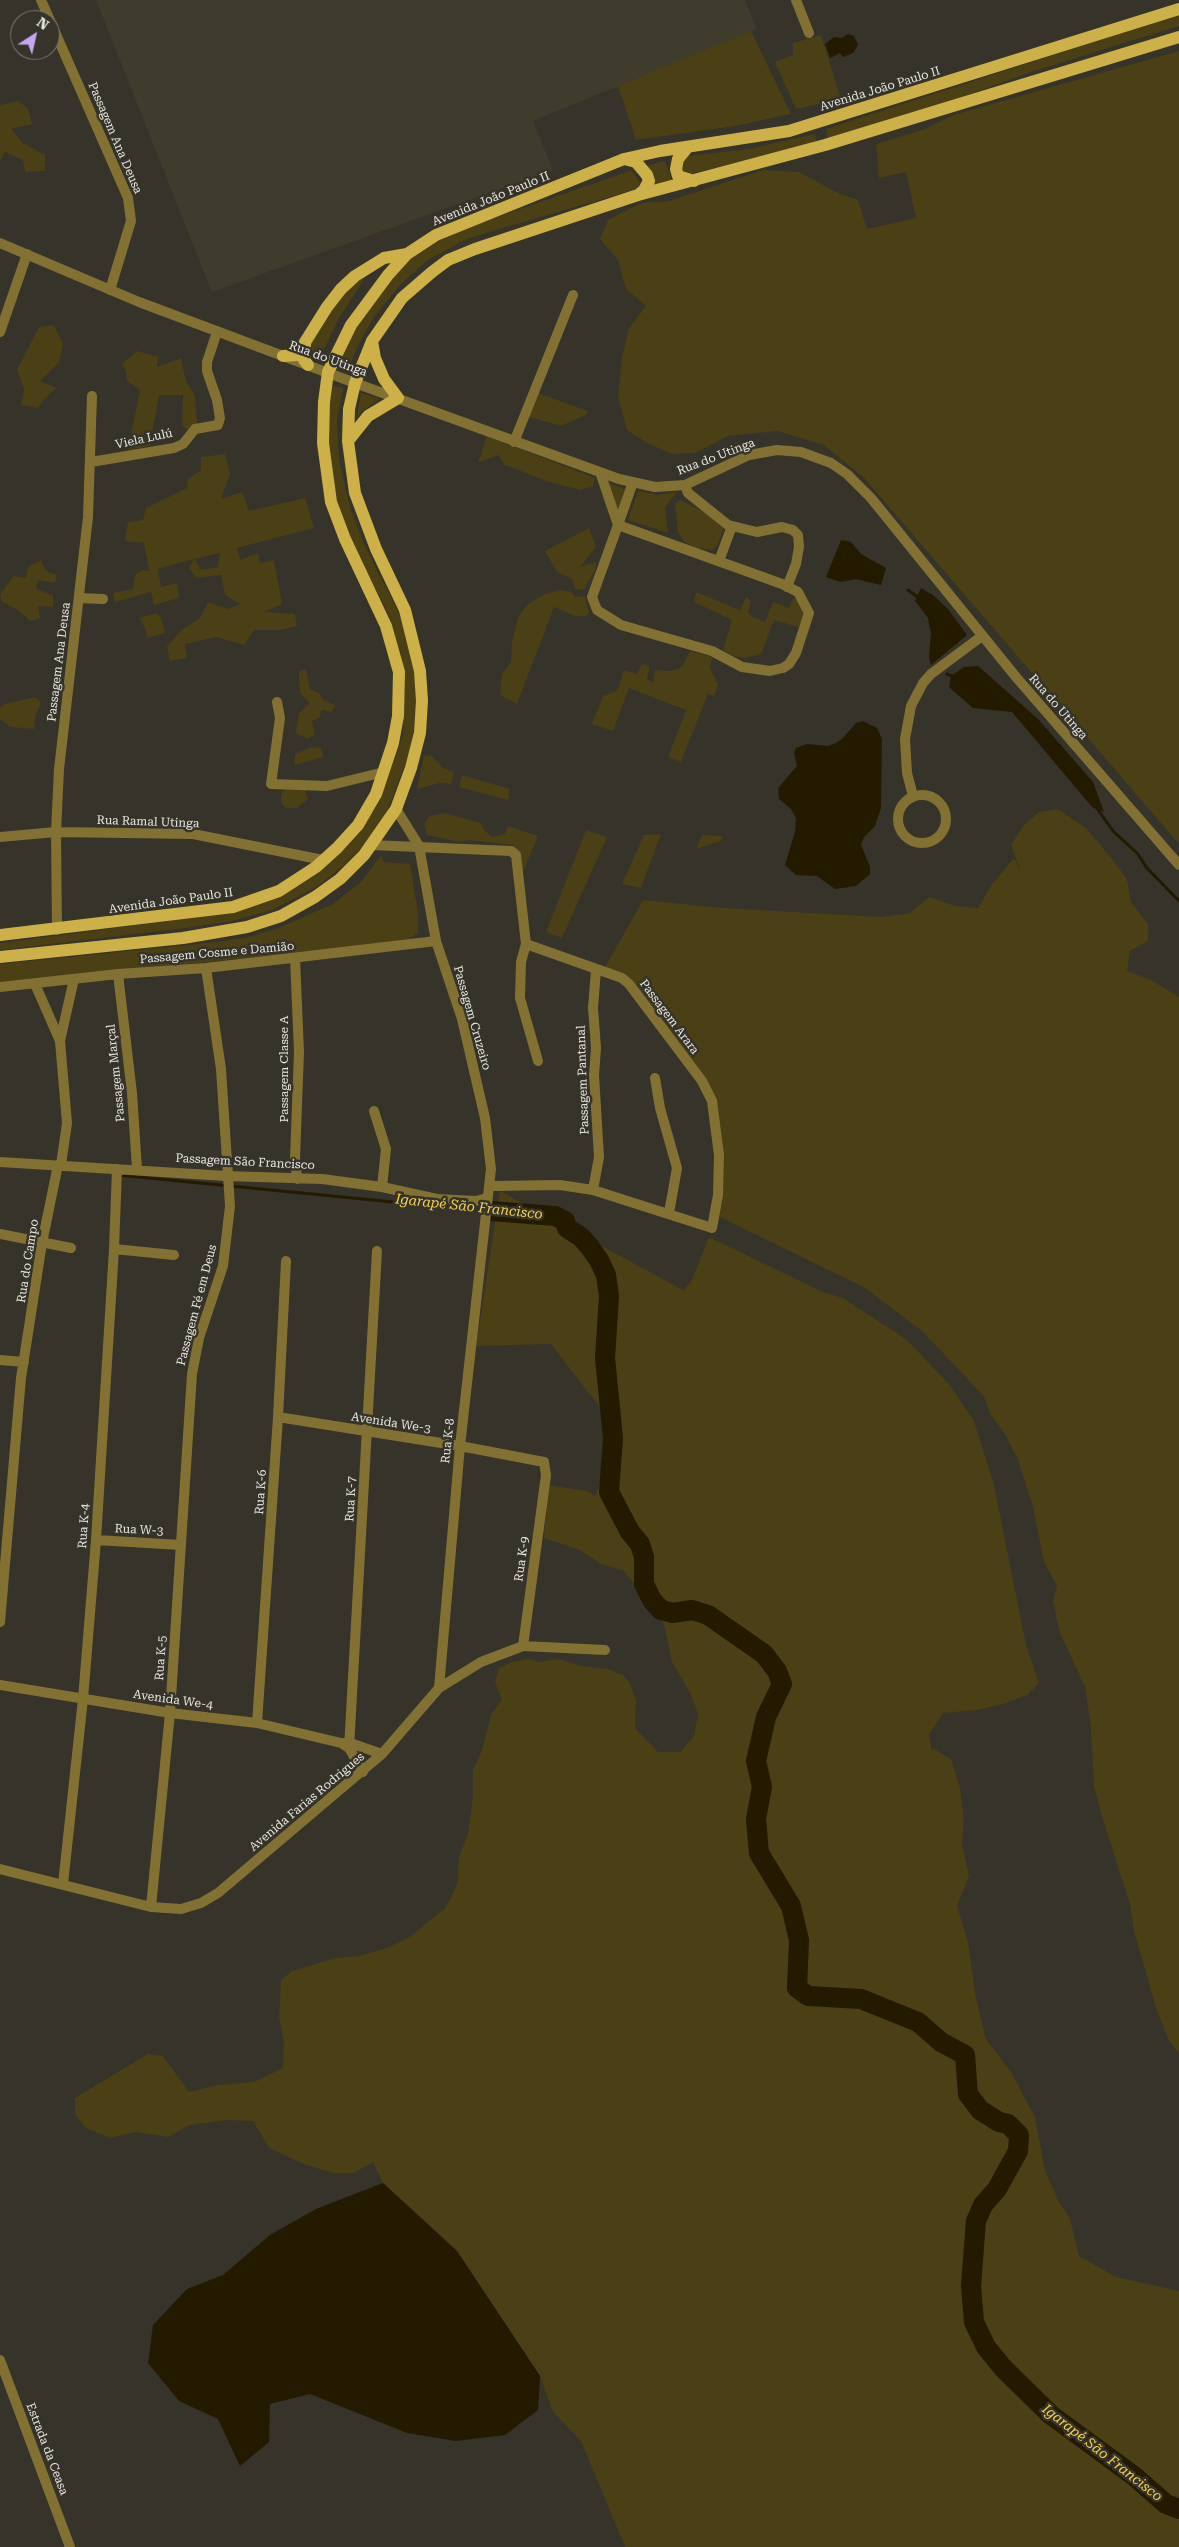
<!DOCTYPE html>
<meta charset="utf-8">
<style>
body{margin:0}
#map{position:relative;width:1179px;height:2547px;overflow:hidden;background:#35332a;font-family:"Roboto Serif",serif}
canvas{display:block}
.north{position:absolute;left:10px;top:10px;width:50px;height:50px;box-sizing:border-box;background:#35332a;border:1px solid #7d7b73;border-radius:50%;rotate:35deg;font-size:14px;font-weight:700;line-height:20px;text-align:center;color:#e8e7e1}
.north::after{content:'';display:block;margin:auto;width:18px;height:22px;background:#c6a6f0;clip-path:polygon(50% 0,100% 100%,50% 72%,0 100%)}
</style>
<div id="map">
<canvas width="1179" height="2547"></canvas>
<div class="north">N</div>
</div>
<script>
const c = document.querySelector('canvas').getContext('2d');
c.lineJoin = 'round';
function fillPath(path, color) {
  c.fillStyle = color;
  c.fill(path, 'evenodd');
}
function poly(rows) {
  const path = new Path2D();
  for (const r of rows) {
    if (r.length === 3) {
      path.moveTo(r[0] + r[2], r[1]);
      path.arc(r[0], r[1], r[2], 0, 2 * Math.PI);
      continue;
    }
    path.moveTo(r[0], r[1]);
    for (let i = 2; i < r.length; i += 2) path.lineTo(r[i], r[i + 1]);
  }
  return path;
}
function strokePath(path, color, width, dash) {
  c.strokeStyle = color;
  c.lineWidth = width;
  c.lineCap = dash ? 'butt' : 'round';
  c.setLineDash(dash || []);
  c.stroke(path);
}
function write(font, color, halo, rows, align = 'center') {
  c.font = font + ' "Roboto Serif",serif';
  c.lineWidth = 5;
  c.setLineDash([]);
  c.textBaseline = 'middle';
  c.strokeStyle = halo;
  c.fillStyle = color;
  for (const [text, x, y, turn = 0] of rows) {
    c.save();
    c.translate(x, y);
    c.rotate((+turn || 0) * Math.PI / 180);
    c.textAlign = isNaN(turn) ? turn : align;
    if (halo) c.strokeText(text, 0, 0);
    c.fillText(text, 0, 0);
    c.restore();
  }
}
fillPath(poly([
 [96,0,745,0,757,29,533,121,553,170,212,292]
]), '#403c2d');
fillPath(poly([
 [1179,14,1179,26,1031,72,929,109,828,138,826,129],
 [751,31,791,114,735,126,636,140,618,86],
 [821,35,841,99,796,109,775,62,793,55,793,43],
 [1179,51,1179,844,865,479,824,445,777,431,728,436,695,453,672,454,647,443,627,430,618,397,622,357,629,328,646,306,626,289,618,260,600,239,608,220,641,203,669,201,763,170,799,172,840,194,858,200,867,229,916,218,906,172,879,178,876,144,925,129,953,115],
 [18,101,28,108,32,124,11,129,23,143,45,155,45,171,25,172,23,160,5,152,0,161,0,105],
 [815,134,817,142,703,171,689,174,681,170,685,156,749,149],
 [665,161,672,180,655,186,648,165],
 [632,170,640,183,637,189,469,238,428,260,400,285,374,317,358,345,347,373,333,367,367,306,413,255,454,232],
 [375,262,338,320,319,360,307,354,308,344,328,311],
 [54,325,63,344,59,363,40,381,57,388,46,397,38,408,21,405,24,389,17,370,39,327],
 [137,351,158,357,157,367,181,358,186,381,195,395,197,424,188,430,182,426,183,395,159,395,150,446,128,450,140,390,127,381,126,371,122,364],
 [331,385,343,388,337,419,339,460,350,507,364,544,402,619,416,679,416,710,412,747,386,814,367,842,344,865,318,886,272,910,232,921,186,928,0,950,0,943,168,921,264,902,361,830,378,804,403,736,404,677,402,659,389,615,359,558,336,502,327,450],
 [361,393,380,399,362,411,356,420],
 [538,393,588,411,586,415,561,426,529,417],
 [487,436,595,478,593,486,580,490,549,482,505,465,498,455,478,463],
 [225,454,230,474,221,499,242,492,249,511,305,498,314,528,237,548,240,560,258,553,260,563,274,560,282,604,264,612,295,614,297,626,280,630,254,630,244,645,216,637,185,644,187,658,170,661,167,646,182,630,200,618,208,602,228,609,240,604,225,595,221,575,196,578,189,568,194,559,158,569,161,587,177,583,179,598,154,605,151,592,115,602,113,593,133,589,135,575,142,570,149,571,144,543,125,541,128,522,143,520,146,508,187,488,188,479,201,470,201,457],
 [220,553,218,567,201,570,195,559],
 [607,482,625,489,619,514],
 [638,491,658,495,677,492,665,507,668,533,628,520],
 [680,500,704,512,724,529,716,547,712,550,696,548,684,542,678,532,675,504],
 [589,528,596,547,580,567,596,562,595,571,584,589,575,590,572,579,557,572,545,551],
 [41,560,46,571,57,575,55,583,38,580,36,589,53,595,53,607,38,606,40,618,30,621,18,610,2,602,0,594,14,576,26,578,28,567],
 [560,590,571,592,576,597,585,596,589,611,587,616,575,616,554,607,517,704,500,695,502,674,511,662,512,641,518,617,528,604,545,594],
 [696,592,740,610,746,597,751,601,748,613,753,617,765,622,773,602,789,608,793,598,799,600,806,611,801,628,774,620,761,654,746,658,733,656,723,650,732,620,694,602],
 [156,613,161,618,165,633,147,638,146,630,139,618],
 [690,651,712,657,710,668,718,685,714,696,708,694,681,762,668,757,686,710,629,688,613,731,592,724,603,696,617,691,624,670,637,674,642,664,650,666,647,679,653,683,655,670,671,671,682,667],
 [306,669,310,689,319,693,324,700,336,706,331,712,322,710,319,718,312,721,315,735,307,739,296,733,299,713,310,703,300,693,299,671],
 [36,697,41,703,36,714,34,729,10,727,0,719,0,708,5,704],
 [311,747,321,748,324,757,294,765,295,754],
 [431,755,443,768,454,772,451,784,440,783,417,789,424,756],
 [462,775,510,789,508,800,459,787],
 [286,788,305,790,308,799,297,808,286,808,281,803,281,794],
 [1058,809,1087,829,1113,860,1127,879,1131,902,1148,924,1148,941,1130,951,1127,971,1151,980,1179,997,1179,2054,1169,2041,1157,2011,1134,1931,1130,1904,1102,1817,1094,1786,1091,1728,1085,1687,1060,1633,1053,1602,1057,1586,1044,1562,1033,1507,1018,1460,1005,1434,991,1415,984,1397,963,1374,922,1331,865,1288,718,1216,710,1095,632,983,604,969,643,900,724,908,881,917,910,913,929,897,955,906,978,908,992,884,1014,858,1021,872,1011,845,1024,825,1039,812],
 [445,813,481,823,484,830,492,837,505,834,508,826,538,836,523,872,513,845,469,840,459,842,427,835,424,824,429,816],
 [586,830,607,837,562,938,546,932],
 [661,834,641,888,622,884,644,835],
 [702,835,723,836,721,841,696,849],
 [381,855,384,862,410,864,418,913,418,933,406,941,0,984,0,964,217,942,248,937,278,928,333,904,361,882],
 [500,1191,683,1290,691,1282,709,1237,823,1292,843,1298,906,1339,949,1384,974,1421,994,1485,1026,1645,1039,1683,1027,1695,1003,1704,977,1710,943,1713,929,1735,932,1751,934,1749,951,1759,960,1788,964,1820,962,1844,969,1877,957,1906,968,1942,976,1998,986,2039,1011,2072,1035,2117,1045,2170,1058,2200,1070,2219,1079,2256,1116,2277,1179,2291,1179,2547,625,2547,581,2441,553,2412,540,2376,457,2251,383,2183,373,2162,354,2173,333,2173,306,2165,269,2148,253,2121,227,2120,190,2125,168,2137,136,2132,110,2138,86,2128,75,2114,75,2098,148,2054,163,2056,189,2092,218,2085,254,2082,283,2068,284,2043,279,2017,281,1980,292,1971,335,1958,359,1956,387,1948,411,1936,446,1907,457,1885,459,1857,468,1834,473,1795,473,1770,482,1750,491,1715,502,1699,495,1682,499,1668,512,1662,528,1659,540,1662,558,1659,582,1666,608,1669,623,1675,630,1683,636,1701,635,1728,658,1752,680,1752,694,1736,698,1714,690,1693,672,1662,664,1625,657,1611,647,1604,638,1589,624,1571,601,1564,580,1550,544,1538,548,1485,587,1491,595,1496,610,1462,614,1443,612,1411,602,1409,591,1396,551,1344,476,1346]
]), '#4a3f15');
fillPath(poly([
 [848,34,854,36,858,45,853,53,843,57,840,53,830,58,825,44,834,37,842,38],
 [841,540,851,542,861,554,886,568,881,585,856,579,840,582,826,577],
 [921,588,933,595,948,609,967,635,931,665,929,657,931,633,928,618,915,601],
 [978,666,1038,719,1093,782,1104,812,1093,808,1012,712,973,708,949,687,951,676,964,667],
 [863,721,877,728,882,739,881,808,875,826,864,837,861,845,870,867,870,874,856,886,835,889,817,876,796,875,785,865,795,832,796,818,791,809,779,799,778,788,797,766,794,753,796,748,807,744,827,746,834,744,842,739,856,723],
 [383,2183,457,2251,540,2376,538,2410,505,2435,456,2441,407,2433,310,2394,270,2404,269,2442,240,2466,218,2419,179,2401,148,2363,153,2325,187,2289,223,2275,270,2235,316,2209]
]), '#231a00');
strokePath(poly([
 [908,590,919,598],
 [947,674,954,677],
 [1096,807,1113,831,1138,854,1146,867,1179,901],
 [118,1175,485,1211]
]), '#231a00', 3);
strokePath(poly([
 [491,1211,555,1216,565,1221,567,1228,581,1237,589,1246,599,1260,606,1275,609,1296,605,1358,613,1438,609,1492,630,1532,640,1544,644,1557,644,1584,652,1600,661,1610,673,1613,692,1610,708,1615,764,1654,777,1671,782,1684,766,1717,756,1761,762,1787,756,1819,759,1853,791,1906,799,1940,797,1988,808,1996,861,1999,918,2022,941,2042,965,2055,968,2094,980,2110,999,2122,1008,2124,1019,2135,1018,2151,997,2189,983,2205,976,2221,971,2286,974,2322,986,2347,1003,2368,1051,2415,1134,2476,1166,2504,1179,2509]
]), '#231a00', 20);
strokePath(poly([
 [41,0,128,198,131,221,110,290],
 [796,0,809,33],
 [0,332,27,254],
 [355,383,619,479,655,487,685,485,749,455,777,450,801,452,831,463,847,474,871,498,1016,677,1179,865],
 [514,442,573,295],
 [91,462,174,448,183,444,195,429,218,425,220,418,217,400,207,371,207,362,217,332],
 [600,472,618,525,782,584,798,592,809,613,796,653,789,664,783,668,770,671,742,667,712,651,621,625,597,610,592,597,618,525,633,482],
 [685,485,688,493,728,525,757,532,782,527,793,530,798,535,799,547,796,564,787,587],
 [719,561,732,526],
 [79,598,103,599],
 [277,702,280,718,271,784,327,786,384,772],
 [922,819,24],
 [913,796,907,773,905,739,911,706,923,683,931,674,982,636],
 [396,809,419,846,436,941,462,1019,485,1118,491,1169,460,1446,439,1688],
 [0,837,56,832,193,834,323,860],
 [371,845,511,851,516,855,526,944,622,978,629,984,702,1081,712,1101,719,1155,718,1195,712,1228,593,1190,560,1185,491,1186],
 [57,930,56,832,59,769,88,517,92,396],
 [526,944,521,962,520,998,538,1061],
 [295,958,299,1052,295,1158,297,1179],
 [118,974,132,1093,137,1169],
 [35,984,60,1041],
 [0,987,118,974,206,968,436,941],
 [655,1078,660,1108,677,1168,669,1213],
 [374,1111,386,1149,382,1187],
 [0,1162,226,1176,322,1179,382,1187,437,1199,476,1201,487,1198],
 [61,1165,67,1123,60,1041,74,979],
 [593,1190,599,1157,594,1075,596,1048,593,1008,596,970],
 [0,1234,71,1248],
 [114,1249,174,1255],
 [0,1360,24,1362],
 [278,1417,460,1446,544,1462,546,1475,523,1646],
 [96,1540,181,1545],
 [0,1622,21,1378,42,1243,58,1165],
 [0,1685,170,1713,257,1723,341,1743,350,1743,382,1754],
 [257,1723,278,1417,286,1261],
 [344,1745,349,1748,363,1772],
 [349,1748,377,1251],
 [0,1869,151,1907,181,1909,201,1903,218,1893,382,1754,439,1688,481,1662,523,1646,605,1650],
 [63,1884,83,1699,96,1540,114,1249,117,1169],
 [151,1907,170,1713,192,1374,199,1338,223,1266,230,1206,221,1069,206,968],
 [0,2360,70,2547]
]), '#837134', 10);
strokePath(poly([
 [0,243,139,302,355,383]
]), '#837134', 10);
strokePath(poly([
 [688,147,678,159,676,169,678,176,694,181],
 [624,159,636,162,647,175,649,181,644,190,638,195],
 [305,344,304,360,308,365],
 [283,356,297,355,327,307,341,289,355,276,384,258,407,254],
 [348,441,368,416,398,398,384,379,375,358,372,341],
 [0,935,233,907,279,891,316,867,337,848,358,825,376,794,393,743,398,716,399,672,386,626,345,539,331,502,323,443,324,402,328,372,351,325,388,275,407,254,436,235,624,159,660,151,789,131,1179,9],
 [0,957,183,938,247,927,281,916,315,897,340,879,364,855,396,809,411,768,420,733,422,701,420,671,405,610,376,549,355,493,348,441,349,409,355,383,372,341,402,298,432,272,448,260,475,249,638,195,825,145,1179,37]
]), '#cdb047', 12);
write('12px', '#e8e7e1', '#35332a', [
 ["Avenida João Paulo II",880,89,-17],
 ["Passagem Ana Deusa",115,138,67],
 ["Avenida João Paulo II",491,199,-22],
 ["Rua do Utinga",328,359,20],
 ["Viela Lulú",144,439,-12],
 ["Rua do Utinga",716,457,-21],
 ["Passagem Ana Deusa",59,662,-83],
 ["Rua do Utinga",1058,707,49],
 ["Rua Ramal Utinga",148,822,2],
 ["Avenida João Paulo II",171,901,-8],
 ["Passagem Cosme e Damião",217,953,-5],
 ["Passagem Arara",669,1017,53],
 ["Passagem Cruzeiro",472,1018,74],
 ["Passagem Classe A",284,1069,-90],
 ["Passagem Marçal",116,1073,-96],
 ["Passagem Pantanal",583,1080,-92],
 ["Passagem São Francisco",245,1162,3],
 ["Rua do Campo",28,1261,-81],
 ["Passagem Fé em Deus",197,1305,-75],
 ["Avenida We-3",391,1423,9],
 ["Rua K-8",448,1441,-84],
 ["Rua K-6",261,1492,-86],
 ["Rua K-7",351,1499,-87],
 ["Rua K-4",84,1526,-86],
 ["Rua W-3",139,1530,3],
 ["Rua K-9",522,1559,-82],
 ["Rua K-5",161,1658,-86],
 ["Avenida We-4",173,1700,8],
 ["Avenida Farias Rodrigues",307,1802,-40],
 ["Estrada da Ceasa",47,2449,69]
]);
write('italic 14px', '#f7d245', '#35332a', [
 ["Igarapé São Francisco",469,1207,6],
 ["Igarapé São Francisco",1102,2453,38]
]);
</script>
